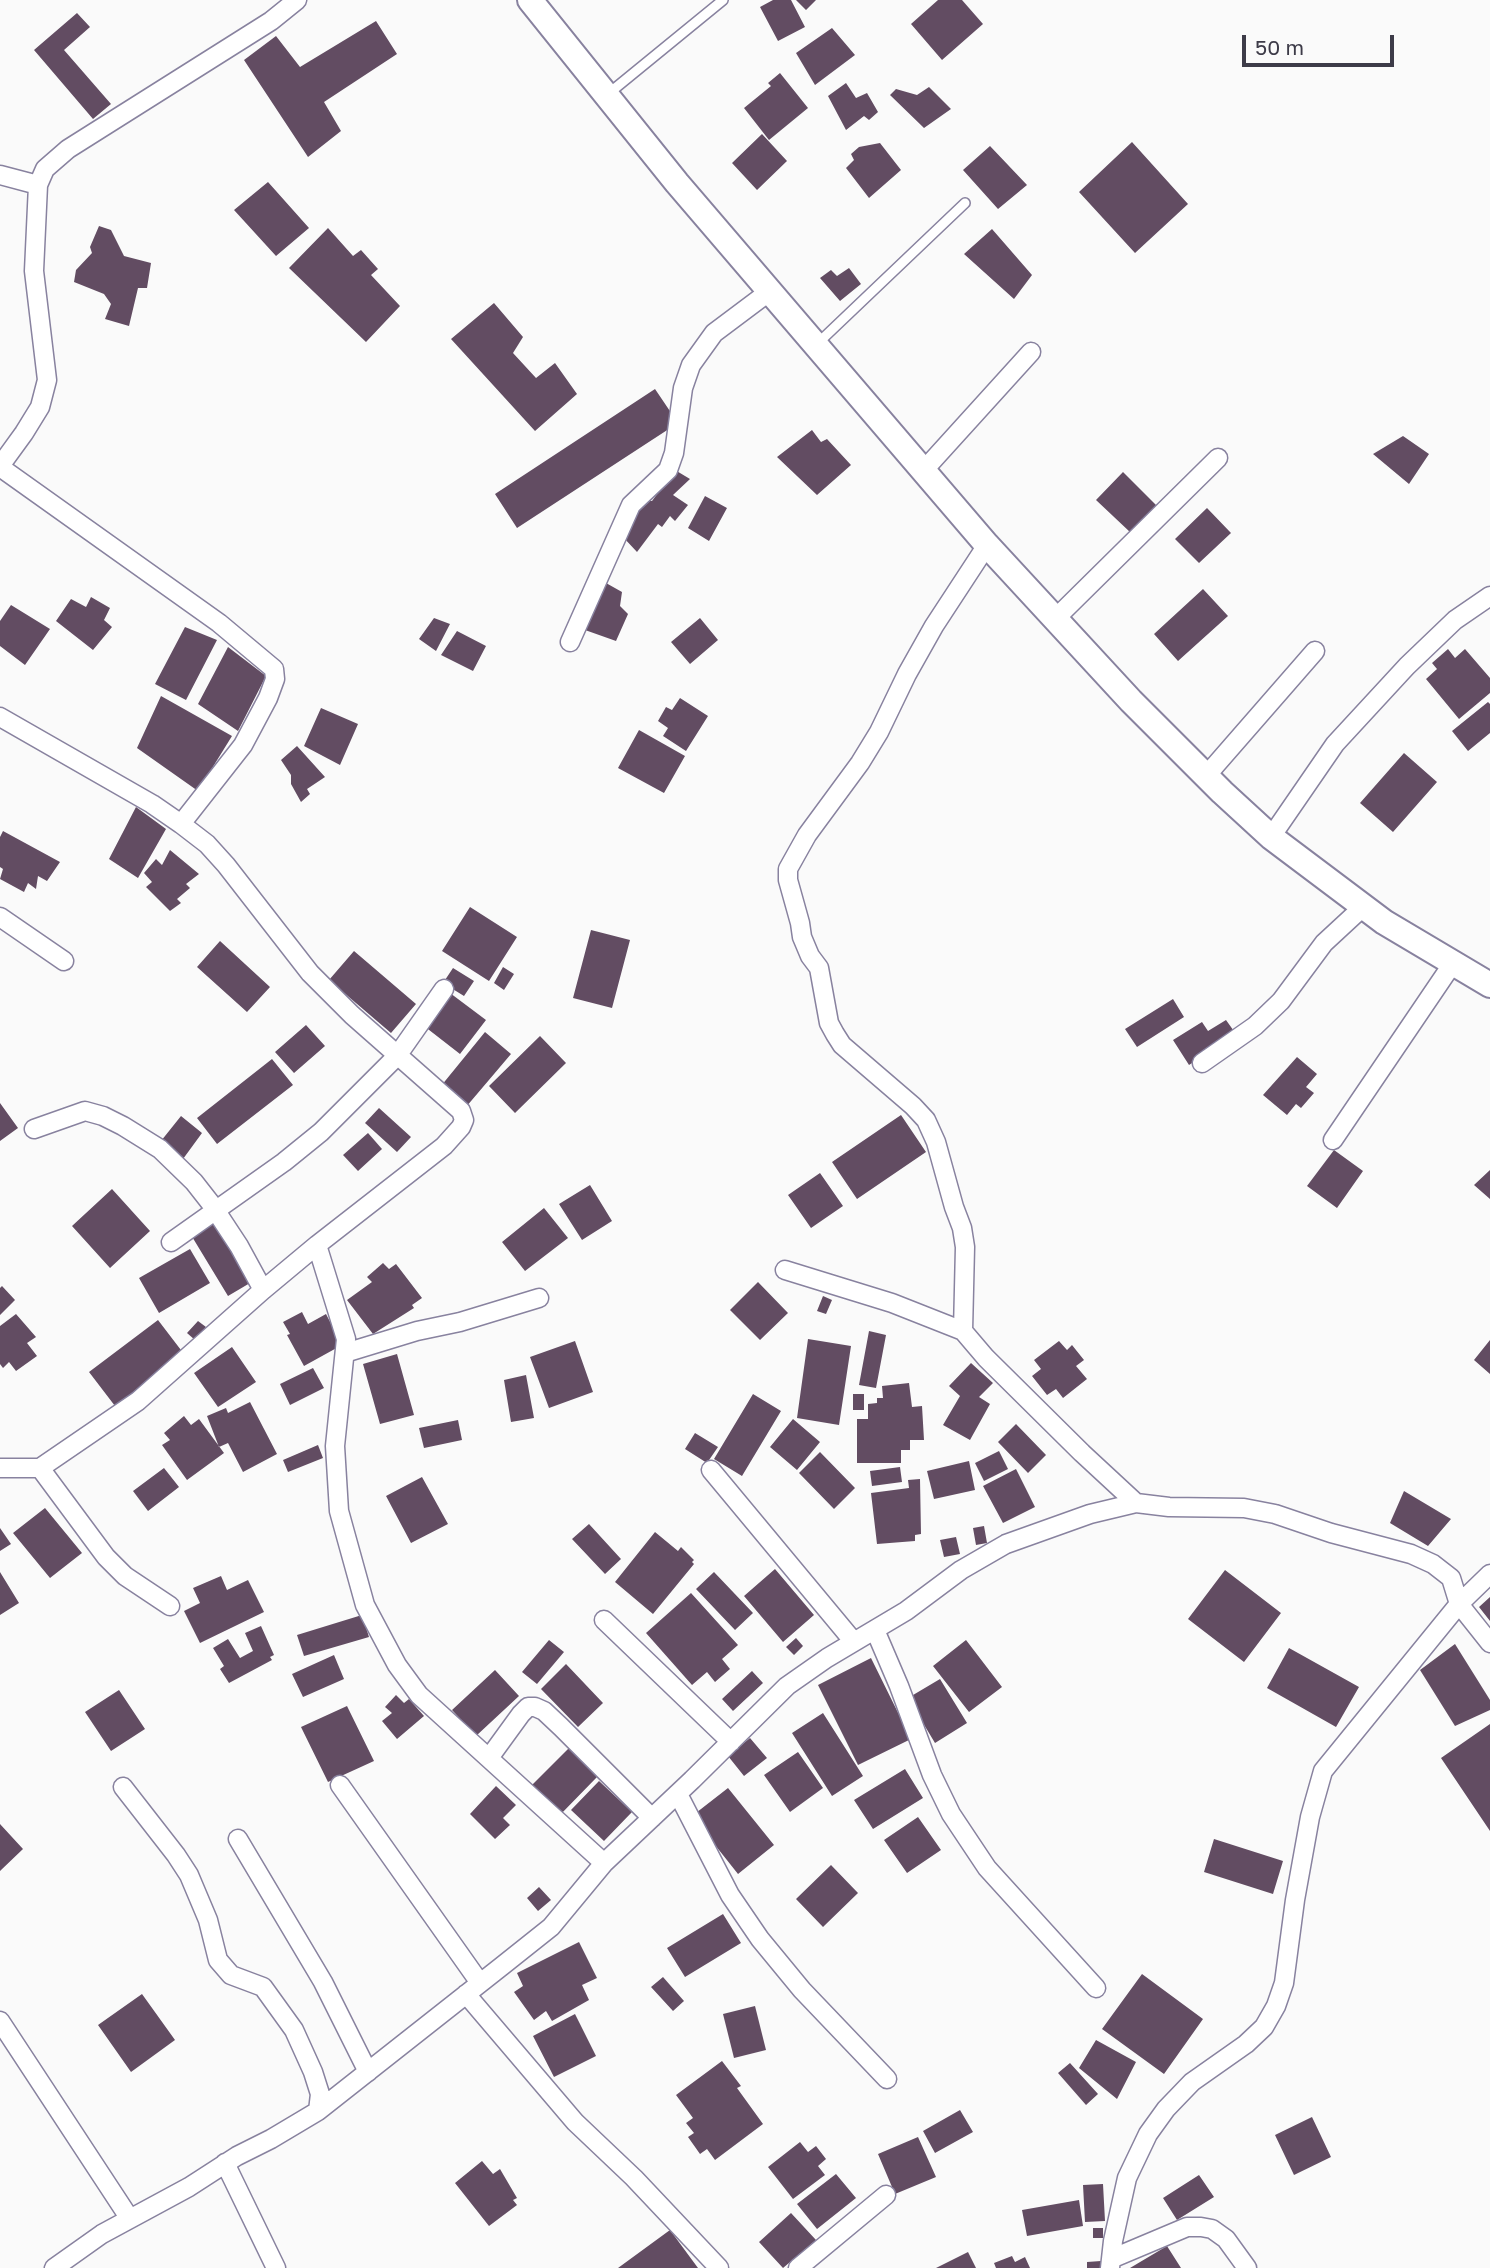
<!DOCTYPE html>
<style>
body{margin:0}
#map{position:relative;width:1490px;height:2268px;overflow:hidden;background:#fafafa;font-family:"Golos Text",sans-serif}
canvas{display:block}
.scale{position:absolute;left:1242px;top:35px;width:152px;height:32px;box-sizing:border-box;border:4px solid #3d3b48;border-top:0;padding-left:9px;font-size:21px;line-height:24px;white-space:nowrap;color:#3d3b48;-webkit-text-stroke:5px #fafafa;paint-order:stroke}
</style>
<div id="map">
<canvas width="1490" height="2268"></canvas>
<div class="scale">50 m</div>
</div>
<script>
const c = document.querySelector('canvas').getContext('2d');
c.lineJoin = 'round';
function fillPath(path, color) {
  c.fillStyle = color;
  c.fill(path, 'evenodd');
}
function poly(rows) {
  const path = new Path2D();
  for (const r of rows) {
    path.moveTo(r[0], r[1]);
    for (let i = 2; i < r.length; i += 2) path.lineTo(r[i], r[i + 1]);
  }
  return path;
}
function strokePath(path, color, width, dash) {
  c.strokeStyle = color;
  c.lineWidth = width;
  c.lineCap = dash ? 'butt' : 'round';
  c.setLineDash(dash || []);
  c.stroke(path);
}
fillPath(poly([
 [773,0,791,0,805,27,778,41,760,7],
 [796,0,816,0,806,10],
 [938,0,962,0,983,24,942,60,911,24],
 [77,13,90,27,64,50,111,104,93,119,34,50],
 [376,21,397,54,324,102,341,131,308,157,244,60,276,36,300,67],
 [832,28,855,55,815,85,796,53],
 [780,73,808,108,769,140,744,108,771,86,768,83],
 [846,83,856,98,867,93,878,112,869,120,864,116,846,130,828,96],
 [929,87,951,109,924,128,890,95,896,89,917,95],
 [762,134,787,161,757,190,732,163],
 [1132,142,1188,204,1135,253,1079,192],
 [880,143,901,170,869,198,846,168,854,160,851,154,859,147],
 [990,146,1027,185,998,209,963,170],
 [268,182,309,228,276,256,234,210],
 [99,226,111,230,124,256,151,263,147,288,138,288,129,326,105,319,111,304,104,294,74,282,76,270,92,253,90,247],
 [328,228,353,256,361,250,378,269,371,275,400,306,366,342,289,268],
 [992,229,1032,275,1014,299,964,254],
 [849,268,861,284,840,301,820,278,831,270,837,276],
 [494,303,523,337,513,353,536,378,555,363,577,394,535,431,451,339],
 [655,389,678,423,517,528,495,494],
 [812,430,821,442,827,439,851,465,817,495,777,457],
 [1403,436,1429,454,1409,484,1373,454],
 [675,470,690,479,673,495,688,505,675,521,670,516,662,527,658,524,637,552,623,537,642,501,652,501],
 [1123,472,1157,506,1131,533,1096,500],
 [705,496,727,508,709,541,688,528],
 [1207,508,1231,533,1199,563,1175,539],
 [606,583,622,592,620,606,628,614,616,641,585,630],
 [1203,589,1228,616,1178,661,1154,634],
 [91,597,110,608,104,620,112,627,93,650,56,621,71,599,86,607],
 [11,605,50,629,25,665,0,646,0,621],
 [434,618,450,624,436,651,419,639],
 [700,618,718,640,690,664,671,642],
 [185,627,217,640,186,700,155,684],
 [457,631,486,646,473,671,441,655],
 [228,647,266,676,238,731,198,704],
 [1448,649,1455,658,1465,649,1490,678,1490,693,1459,719,1426,679,1437,669,1432,663],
 [161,696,232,736,198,791,137,748],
 [680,698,708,716,686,751,663,736,668,728,658,721,666,707,672,710],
 [1488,702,1490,704,1490,733,1468,751,1452,731],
 [321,708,358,724,340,765,304,746],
 [639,730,685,756,664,793,618,768],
 [297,746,325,777,307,789,310,794,301,802,291,784,291,775,281,760],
 [1404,753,1437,782,1393,832,1360,803],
 [136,807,166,829,138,878,109,859],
 [3,831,60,862,47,881,38,876,36,889,28,883,24,892,0,879,3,869,0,867,0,837],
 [170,850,199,874,186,884,190,888,177,899,181,903,170,911,146,887,152,882,144,873,156,859,162,865],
 [470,907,517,937,489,981,442,951],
 [591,930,630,940,612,1008,573,998],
 [220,941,270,987,247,1012,197,967],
 [354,951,416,1004,391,1033,329,980],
 [503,967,514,974,504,990,494,983],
 [453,968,474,981,464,996,443,983],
 [450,993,486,1020,460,1054,424,1026],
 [1173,999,1184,1017,1137,1047,1125,1029],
 [1226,1020,1236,1034,1189,1065,1173,1040,1202,1022,1208,1031],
 [306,1025,325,1046,294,1073,275,1052],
 [485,1032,511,1054,466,1107,441,1086],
 [540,1036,566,1063,515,1113,489,1086],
 [1297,1057,1317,1074,1306,1087,1314,1093,1301,1108,1296,1104,1287,1115,1263,1095],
 [272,1059,293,1085,217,1144,197,1118],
 [0,1103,18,1128,0,1141],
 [379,1108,411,1137,397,1152,365,1123],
 [901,1115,926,1152,857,1199,832,1162],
 [181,1116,202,1133,183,1159,161,1141],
 [368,1133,382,1149,358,1171,343,1155],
 [1334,1150,1363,1171,1337,1208,1307,1186],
 [1490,1170,1490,1199,1474,1185],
 [820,1173,843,1206,811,1228,788,1195],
 [590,1185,612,1221,582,1240,559,1204],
 [112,1189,150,1231,110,1268,72,1226],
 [544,1208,568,1238,525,1271,502,1242],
 [214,1222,250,1283,228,1296,191,1235],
 [190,1249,210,1283,159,1313,139,1278],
 [383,1263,389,1269,396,1264,422,1298,412,1305,414,1308,373,1334,347,1300,372,1282,367,1277],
 [758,1282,788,1313,760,1340,730,1310],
 [2,1286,15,1300,0,1315,0,1288],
 [823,1296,832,1300,826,1314,817,1311],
 [302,1312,308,1324,326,1314,342,1345,304,1366,287,1335,290,1334,283,1322],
 [16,1314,36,1337,27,1343,37,1356,16,1371,9,1362,3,1368,0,1364,0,1326],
 [158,1320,184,1354,115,1406,89,1372],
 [198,1321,206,1327,195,1340,187,1333],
 [869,1331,886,1335,876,1388,859,1385],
 [808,1339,851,1346,839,1425,797,1418],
 [1490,1340,1490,1374,1474,1360],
 [575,1341,593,1392,549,1408,530,1357],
 [1059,1341,1067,1350,1072,1345,1084,1360,1076,1366,1087,1379,1063,1398,1056,1389,1047,1395,1032,1376,1041,1369,1034,1360],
 [232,1347,256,1382,218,1407,194,1373],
 [397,1354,414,1415,380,1424,363,1364],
 [971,1363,993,1383,979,1397,990,1404,970,1440,943,1425,960,1396,949,1386],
 [313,1368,324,1388,290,1405,280,1384],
 [526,1375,534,1418,511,1422,504,1380],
 [909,1383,912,1407,922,1406,924,1440,910,1440,910,1450,901,1450,901,1463,857,1463,857,1419,868,1419,868,1404,877,1403,877,1398,883,1398,882,1386],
 [753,1394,781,1411,742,1476,714,1459],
 [853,1394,864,1394,864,1410,853,1410],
 [250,1402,277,1454,243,1472,228,1443,219,1447,207,1416,226,1408,228,1413],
 [184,1416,191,1425,199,1419,224,1453,187,1480,162,1445,170,1440,164,1433],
 [793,1419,820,1442,797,1470,770,1447],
 [458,1420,462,1440,424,1448,419,1428],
 [1016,1424,1046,1455,1028,1473,998,1442],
 [695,1433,718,1447,707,1463,685,1449],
 [318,1445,323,1458,288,1472,283,1460],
 [999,1451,1008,1469,984,1481,975,1463],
 [820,1452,855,1488,834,1509,799,1473],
 [969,1461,975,1490,934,1499,927,1471],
 [900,1467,902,1482,872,1486,870,1471],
 [164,1468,179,1487,148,1511,133,1491],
 [1016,1469,1035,1507,1003,1523,983,1486],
 [422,1477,448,1524,411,1543,386,1496],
 [920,1479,921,1534,915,1535,915,1541,877,1544,871,1493,909,1488,908,1480],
 [1404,1491,1451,1519,1428,1546,1390,1523],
 [45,1508,82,1553,50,1578,13,1533],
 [589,1524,621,1559,605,1574,572,1539],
 [984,1526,987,1543,976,1545,973,1528],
 [0,1528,11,1544,0,1551],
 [655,1532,678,1551,681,1547,694,1560,692,1562,694,1564,653,1614,615,1582],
 [956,1537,960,1554,944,1557,940,1540],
 [775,1569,814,1615,783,1642,744,1596],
 [1225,1570,1281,1613,1244,1662,1188,1619],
 [0,1572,19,1603,0,1615],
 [714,1572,753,1613,735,1630,696,1589],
 [221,1576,227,1590,248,1580,264,1612,200,1643,184,1611,200,1603,193,1588],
 [691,1593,738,1645,722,1659,730,1669,715,1682,707,1672,692,1685,646,1633],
 [1490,1597,1490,1621,1479,1607],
 [362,1615,369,1637,304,1656,297,1635],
 [261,1626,274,1655,270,1657,272,1660,229,1683,220,1669,224,1666,213,1648,228,1639,240,1658,253,1651,245,1633],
 [796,1638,803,1646,794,1655,786,1647],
 [549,1640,564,1652,537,1684,522,1672],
 [966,1640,1002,1687,969,1712,933,1666],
 [1455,1644,1490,1700,1490,1710,1455,1726,1420,1670],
 [1289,1648,1359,1687,1336,1727,1267,1688],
 [334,1655,344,1679,303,1697,292,1674],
 [871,1658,911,1739,858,1765,818,1685],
 [566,1664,603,1703,578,1727,541,1689],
 [495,1670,519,1696,476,1736,452,1710],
 [752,1671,763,1683,733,1711,722,1699],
 [940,1679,967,1723,935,1743,908,1698],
 [119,1690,145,1729,111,1751,85,1712],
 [396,1695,404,1703,409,1699,424,1716,397,1739,382,1721,392,1713,385,1707],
 [347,1706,374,1761,328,1782,301,1727],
 [823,1713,863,1776,832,1796,792,1733],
 [1490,1724,1490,1831,1441,1758],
 [750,1738,767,1758,744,1776,728,1756],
 [569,1748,597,1777,559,1816,530,1787],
 [798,1752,823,1788,790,1812,764,1775],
 [905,1769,923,1798,873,1829,854,1800],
 [599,1781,632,1812,604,1841,571,1810],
 [496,1786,516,1805,503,1818,510,1825,495,1839,470,1814],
 [728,1788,774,1845,738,1874,692,1816],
 [918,1817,941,1850,907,1873,884,1840],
 [0,1824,23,1849,0,1871],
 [1214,1839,1283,1861,1273,1894,1204,1872],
 [831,1865,858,1893,823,1927,796,1899],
 [539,1887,551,1900,538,1911,527,1898],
 [723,1914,741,1943,685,1977,667,1948],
 [579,1942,597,1978,582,1985,589,2000,552,2021,546,2011,534,2020,514,1992,523,1986,517,1973],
 [1142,1974,1203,2019,1164,2074,1102,2029],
 [663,1977,684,2001,673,2011,651,1987],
 [142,1994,175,2040,131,2072,98,2025],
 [755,2006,766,2050,734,2058,723,2014],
 [575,2014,596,2056,554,2077,533,2036],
 [1096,2040,1136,2062,1117,2099,1079,2068],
 [722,2061,741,2086,737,2088,763,2124,715,2160,707,2149,700,2154,688,2137,694,2133,686,2123,693,2118,676,2095],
 [1070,2063,1098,2094,1086,2105,1058,2073],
 [960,2110,973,2132,935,2153,923,2131],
 [1312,2117,1331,2157,1294,2175,1275,2135],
 [918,2137,936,2177,895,2194,878,2154],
 [800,2142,808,2152,816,2146,826,2159,818,2166,825,2175,793,2199,768,2167],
 [482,2161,493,2174,500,2169,517,2198,513,2200,517,2205,489,2226,455,2183],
 [836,2174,856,2198,817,2229,797,2204],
 [1199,2175,1214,2197,1177,2220,1163,2198],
 [1103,2184,1105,2221,1085,2222,1083,2185],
 [1079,2200,1083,2226,1027,2236,1022,2210],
 [791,2213,816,2240,783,2268,759,2242],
 [1093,2228,1103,2228,1103,2238,1093,2238],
 [670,2230,698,2268,618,2268],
 [1167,2246,1181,2268,1130,2268],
 [968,2252,976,2268,936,2268],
 [1012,2256,1015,2262,1025,2257,1030,2268,996,2268,994,2263],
 [1101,2261,1102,2268,1087,2268,1087,2262]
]), '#624c62');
const lane = poly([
 [608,94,723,0],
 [817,344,965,203]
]);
const street = poly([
 [0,175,38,185],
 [0,466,24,433,40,407,47,380,34,271,38,185,45,169,68,149,271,21,297,0],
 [0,467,219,623,274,669,275,679,268,698,243,745,181,824,207,844,226,865,310,973,352,1015,461,1111,464,1120,461,1127,444,1146,317,1245,346,1339,335,1446,339,1511,365,1605,397,1665,419,1695,604,1863],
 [924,470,1031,352],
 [987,545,934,626,907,674,879,732,860,763,807,835,788,869,788,880,800,923,802,937,810,956,819,968,829,1023,835,1034,842,1045,913,1106,926,1120,936,1142,954,1207,962,1228,965,1247,963,1331,986,1358,1082,1453,1136,1503,1169,1507,1244,1508,1275,1514,1331,1533,1411,1554,1433,1564,1451,1578,1459,1604,1490,1643],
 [1055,619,1218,458],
 [570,642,631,505,668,470,674,453,683,388,691,365,714,333,770,291],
 [0,717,152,804,181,824],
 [1206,776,1315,651],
 [1271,837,1335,744,1407,666,1455,620,1490,596],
 [0,917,64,961],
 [1202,1063,1255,1026,1281,1001,1324,943,1364,906],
 [34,1129,85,1111,103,1116,123,1126,160,1149,194,1182,212,1205,239,1246,263,1290],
 [1333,1140,1453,963],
 [171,1242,284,1162,321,1132,397,1056,444,989],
 [785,1270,892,1303,963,1331],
 [345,1353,417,1331,460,1322,539,1298],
 [0,1468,40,1468,138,1401,263,1290,317,1245],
 [40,1468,106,1557,125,1576,170,1606],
 [711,1470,854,1642],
 [604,1620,731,1742],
 [875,1630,899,1686,932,1775,951,1814,987,1868,1096,1988],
 [489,1758,521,1714,528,1707,535,1707,544,1711,561,1727,652,1818],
 [340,1785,480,1983],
 [123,1787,176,1855,189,1875,208,1920,218,1960,231,1975,263,1987,294,2030,313,2072,320,2094,318,2111],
 [678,1794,730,1895,760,1939,802,1990,887,2079],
 [238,1839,323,1982,368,2072],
 [466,1994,575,2122,634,2178,719,2268],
 [0,2021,130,2219],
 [225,2163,276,2268],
 [1111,2259,1187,2227,1201,2227,1212,2229,1226,2239,1247,2268],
 [54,2268,102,2234,189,2187,237,2156,271,2139,318,2111,502,1966,551,1927,604,1863,692,1780,787,1686,827,1658,906,1611,961,1570,1006,1544,1090,1514,1136,1503],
 [798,2268,886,2195],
 [1110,2268,1113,2241,1127,2178,1148,2134,1166,2109,1192,2082,1246,2044,1264,2027,1276,2006,1284,1983,1295,1900,1310,1817,1323,1771,1459,1604,1490,1574]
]);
const secondary = poly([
 [530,0,677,183,987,545,1131,701,1222,792,1271,837,1384,922,1490,985]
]);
strokePath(lane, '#88829f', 12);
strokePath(street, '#88829f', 21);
strokePath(secondary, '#88829f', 28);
strokePath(lane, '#fff', 9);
strokePath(street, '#fff', 18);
strokePath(secondary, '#fff', 24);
</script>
